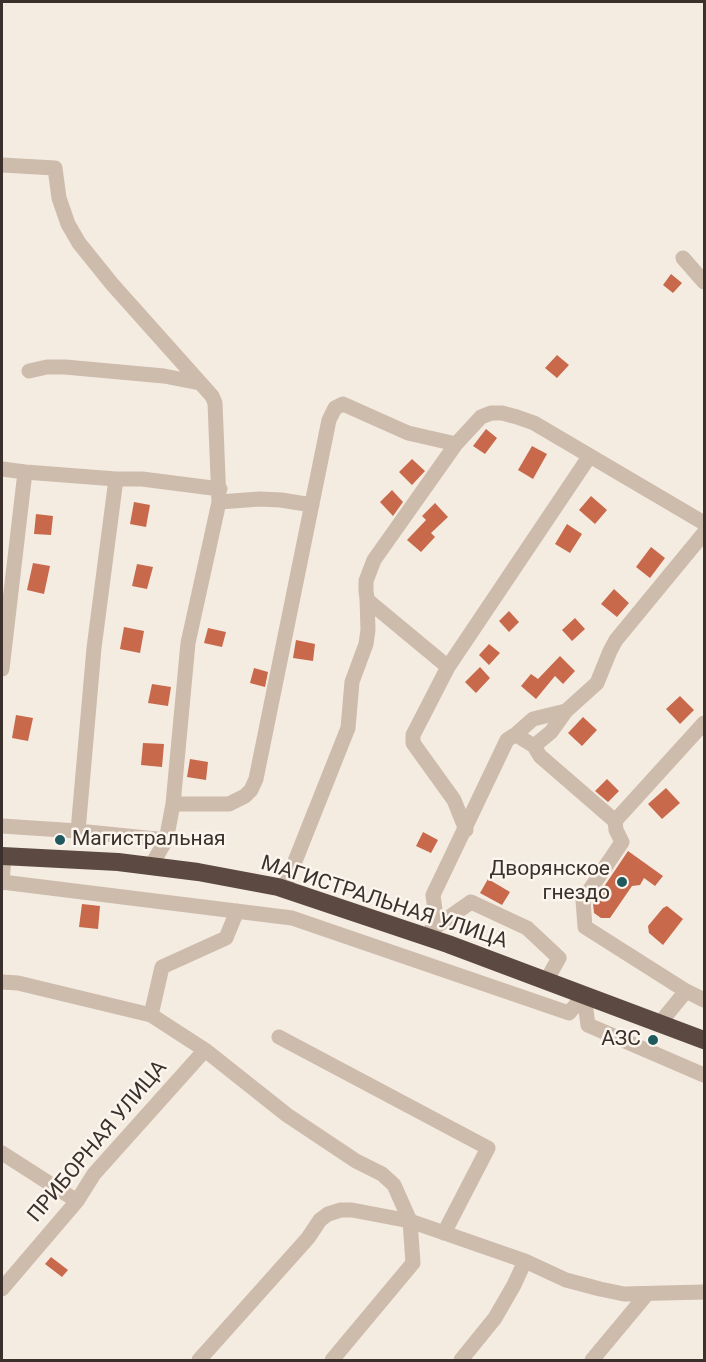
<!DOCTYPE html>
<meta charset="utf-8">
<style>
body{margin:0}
#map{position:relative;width:706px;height:1362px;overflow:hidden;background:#f4ebe1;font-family:Roboto,sans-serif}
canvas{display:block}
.frame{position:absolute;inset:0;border:3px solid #3b302b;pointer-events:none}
</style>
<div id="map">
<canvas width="706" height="1362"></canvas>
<div class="frame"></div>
</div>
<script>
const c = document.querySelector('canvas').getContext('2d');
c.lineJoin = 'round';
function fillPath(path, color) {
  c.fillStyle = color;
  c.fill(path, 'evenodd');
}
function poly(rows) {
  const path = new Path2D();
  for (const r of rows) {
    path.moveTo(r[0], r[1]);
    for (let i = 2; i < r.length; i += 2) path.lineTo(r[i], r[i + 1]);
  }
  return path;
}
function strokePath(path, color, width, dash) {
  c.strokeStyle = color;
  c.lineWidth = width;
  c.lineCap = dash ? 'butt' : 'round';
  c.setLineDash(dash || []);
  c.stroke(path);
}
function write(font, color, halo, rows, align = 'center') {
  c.font = font + ' Roboto,sans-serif';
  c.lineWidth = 5;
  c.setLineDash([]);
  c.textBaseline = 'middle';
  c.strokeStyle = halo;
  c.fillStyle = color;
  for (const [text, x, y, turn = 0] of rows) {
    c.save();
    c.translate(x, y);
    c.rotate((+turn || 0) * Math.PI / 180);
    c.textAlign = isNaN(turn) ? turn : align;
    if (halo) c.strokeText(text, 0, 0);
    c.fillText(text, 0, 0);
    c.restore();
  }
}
fillPath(poly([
 [671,274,682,283,673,293,663,285],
 [557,355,569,365,557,378,545,368],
 [486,429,497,438,485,454,473,446],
 [532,446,547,454,533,479,518,470],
 [412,459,425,471,412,485,399,472],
 [392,490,403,502,393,516,380,502],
 [591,496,607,510,595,524,579,510],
 [134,502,150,505,146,527,130,524],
 [435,503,448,517,431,533,435,537,421,552,407,540,426,520,422,516],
 [36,514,53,516,51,535,34,534],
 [567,524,582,534,570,553,555,544],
 [651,547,665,558,650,578,636,567],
 [33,563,50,566,44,594,27,590],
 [137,564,153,567,147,589,132,586],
 [614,589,629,603,617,617,601,604],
 [509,611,519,622,509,632,499,621],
 [575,618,585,629,572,641,562,630],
 [124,627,144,631,140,653,120,649],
 [208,628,226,632,222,647,204,643],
 [296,640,315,644,313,661,293,658],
 [489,644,500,653,489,665,479,655],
 [560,656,575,671,563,684,555,676,536,699,521,686,531,674,538,679],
 [480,667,490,678,476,693,465,682],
 [254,668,268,672,265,687,250,683],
 [152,684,171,687,168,706,148,703],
 [680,696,694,710,680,724,666,709],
 [16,715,33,718,28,741,12,738],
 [583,717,597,730,582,746,568,733],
 [143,743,164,744,162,767,141,765],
 [190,759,208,762,206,780,187,777],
 [607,779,619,791,608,802,595,791],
 [666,788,680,803,662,819,648,804],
 [423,832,438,840,431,853,416,846],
 [628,851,663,876,655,886,644,878,640,885,632,886,610,918,601,918,594,913,593,903],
 [488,879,510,892,502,905,480,893],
 [82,904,100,906,98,929,79,927],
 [667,906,683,919,663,945,649,933,648,926,663,908],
 [51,1257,68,1270,62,1277,45,1264]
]), '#c8694b');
strokePath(poly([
 [2,165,55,168,59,198,68,224,79,243,112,284,212,396,215,403,219,502,188,643,173,804,168,830,166,840,151,866],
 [683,258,704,282],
 [29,371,47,367,65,367,164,376,200,383],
 [2,469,25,472],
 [116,479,142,479,220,489],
 [219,502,260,499,281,500,312,505],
 [448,667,589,457],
 [2,669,25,472,116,479,94,648,78,831],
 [704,723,615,821,616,830,622,842,583,900,585,927,686,991,704,1000],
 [515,735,533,719,566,711],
 [534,746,540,756,615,821],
 [173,804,229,804,245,796,251,790,256,779,329,420,335,408,343,404,408,433,456,444],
 [2,826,78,831,166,840],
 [466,830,454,800,413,743,413,735,448,667,372,604,367,599,366,591,366,581,374,560,456,444,481,417,491,413,502,413,517,417,534,423,704,523],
 [2,882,292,918,569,1013,584,995],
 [2,883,4,856],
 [284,889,348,728,352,682,366,644,368,630,367,599],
 [437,925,433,895,507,740,513,736,518,736,534,746,551,732,566,711,597,683,610,651,616,640,704,533],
 [431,930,471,902,527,928,559,958,546,981],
 [2,982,18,983,151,1015,205,1050,287,1115,356,1161,382,1174,394,1185,410,1221,413,1263,332,1360],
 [584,995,588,1025,704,1075],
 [151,1015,162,967,226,938,237,911],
 [660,1023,686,991],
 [279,1037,488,1148,444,1233],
 [2,1153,77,1201],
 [2,1289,77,1201,94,1174,205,1050],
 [199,1360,308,1238,320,1220,328,1214,341,1210,352,1210,410,1221,525,1261,566,1280,600,1289,624,1294,704,1292],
 [461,1360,495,1318,514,1285,525,1261],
 [592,1360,647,1294]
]), '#cdbbac', 15);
strokePath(poly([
 [2,856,118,862,198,872,278,887,448,944,704,1040]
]), '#5c4a42', 18);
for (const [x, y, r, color] of [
 [60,840,6,"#1f5a5e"],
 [622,882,6,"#1f5a5e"],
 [653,1040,6,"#1f5a5e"]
]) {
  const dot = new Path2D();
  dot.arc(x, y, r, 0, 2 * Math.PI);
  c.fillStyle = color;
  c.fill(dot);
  strokePath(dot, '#fbf5ee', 2);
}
write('21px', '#3b302b', '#fbf5ee', [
 ["Магистральная",72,840,"left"],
 ["Дворянское",610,870],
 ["гнездо",610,894],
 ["АЗС",641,1040]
], 'right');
write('21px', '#3b302b', '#fbf5ee', [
 ["МАГИСТРАЛЬНАЯ УЛИЦА",384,903,18],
 ["ПРИБОРНАЯ УЛИЦА",98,1142,-50]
]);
</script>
